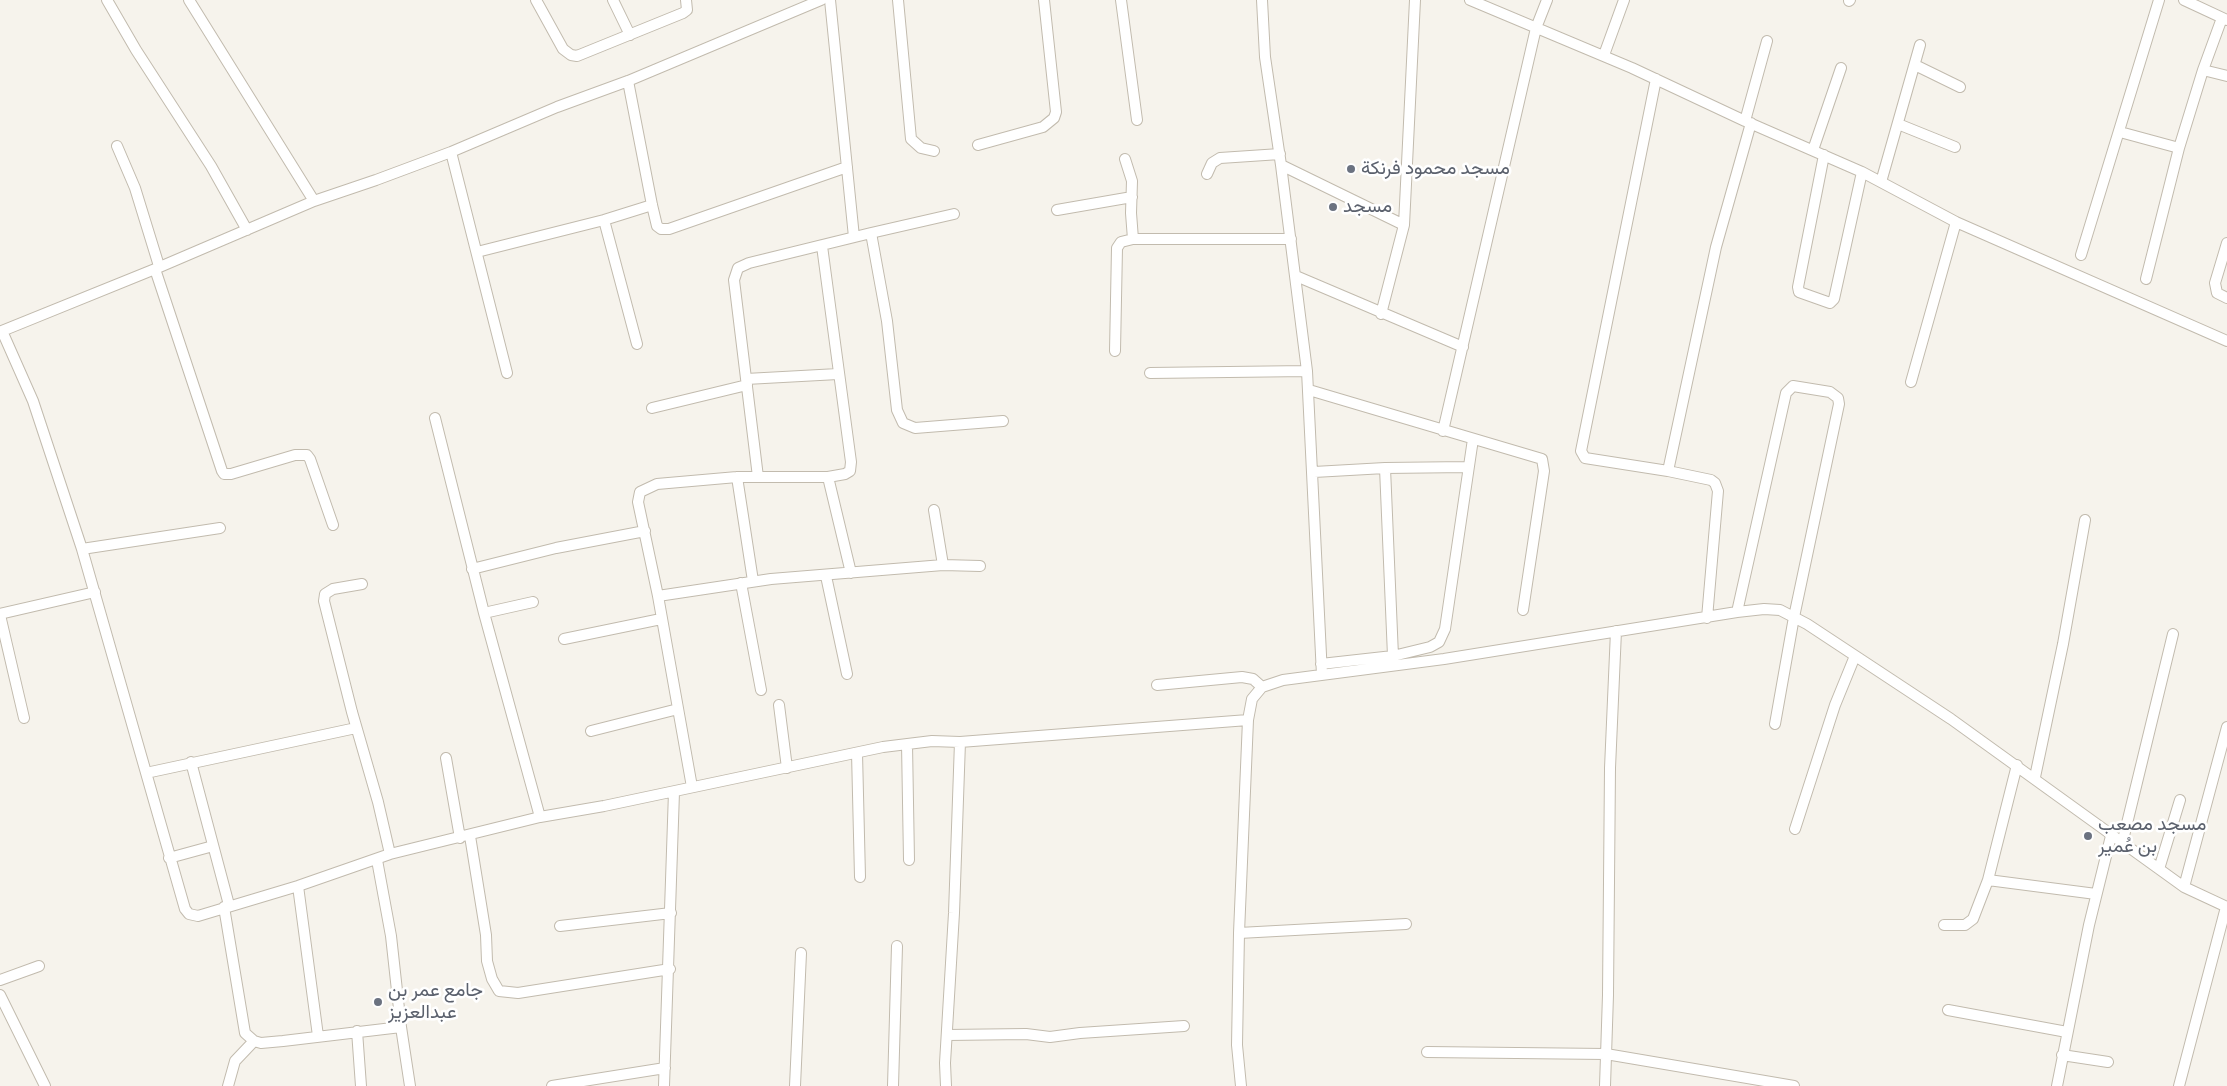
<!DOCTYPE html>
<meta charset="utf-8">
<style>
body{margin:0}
canvas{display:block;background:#f6f3ec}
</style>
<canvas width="2227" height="1086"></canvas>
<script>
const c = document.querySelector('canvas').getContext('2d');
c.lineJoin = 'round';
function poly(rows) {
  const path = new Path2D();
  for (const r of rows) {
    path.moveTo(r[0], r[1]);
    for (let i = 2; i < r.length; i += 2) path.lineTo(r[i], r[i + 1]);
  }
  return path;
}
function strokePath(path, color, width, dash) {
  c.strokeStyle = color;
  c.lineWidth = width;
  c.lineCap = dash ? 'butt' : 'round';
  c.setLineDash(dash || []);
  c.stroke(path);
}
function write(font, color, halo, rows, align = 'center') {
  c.font = font + ' "Titillium Web",Vazirmatn,sans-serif';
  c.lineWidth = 5;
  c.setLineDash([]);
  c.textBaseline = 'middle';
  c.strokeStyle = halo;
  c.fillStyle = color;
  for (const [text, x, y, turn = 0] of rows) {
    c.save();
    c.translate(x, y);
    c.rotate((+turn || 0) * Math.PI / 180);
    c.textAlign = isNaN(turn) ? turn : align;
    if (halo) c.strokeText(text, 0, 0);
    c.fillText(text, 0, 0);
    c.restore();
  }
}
const minor = poly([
 [107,0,136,50,211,166,247,230],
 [189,0,314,201],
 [536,0,563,49,571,55,577,56,683,13,687,10,686,0],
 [613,0,630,35],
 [821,0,628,81,557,107,451,152,376,180,314,201,155,269,2,331,33,401,82,549,185,909,189,914,198,916,298,886,390,854,540,817,604,806,883,747,932,741,960,742,1248,720],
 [830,0,854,237],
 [898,0,911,139,921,148,934,151],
 [1121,0,1137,120],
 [1262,0,1265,57,1281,165,1307,371,1322,675],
 [1470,0,1632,68,1745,121,1862,172,1956,222,2227,341],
 [2184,0,2227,20],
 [1849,1,1850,0],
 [1604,55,1624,0],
 [1915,65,1960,87],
 [2203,70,2227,76],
 [1656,79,1581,451,1585,458,1668,471,1716,247,1751,123],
 [628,81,652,205,657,226,661,229,669,229,847,167],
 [1745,121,1767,41],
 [1898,124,1955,147],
 [2120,132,2179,148],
 [978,145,1043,127,1054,118,1056,112,1044,0],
 [117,146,135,188,159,266],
 [1813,150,1841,68],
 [451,152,507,373],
 [1824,155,1798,287,1799,292,1830,303,1834,299,1862,172],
 [1125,159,1132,181,1131,213,1133,239],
 [1281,165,1404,225],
 [1207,174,1212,163,1220,158,1280,154],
 [1881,182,1920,45],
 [1057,210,1132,197],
 [604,220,637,344],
 [871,233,954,214],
 [2227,243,2215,283,2217,293,2227,298],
 [477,252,604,220,652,205],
 [2081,255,2159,0],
 [155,269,222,471,224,474,231,474,295,455,307,455,310,459,333,525],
 [1296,276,1463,347],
 [2146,279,2179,148,2203,70,2222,18],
 [1381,314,1404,225,1415,0],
 [1115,351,1117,248,1121,242,1133,239,1291,239],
 [1150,373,1307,371],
 [746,379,838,374],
 [1911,382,1956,222],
 [1309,390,1542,459,1544,471,1523,610],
 [652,408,747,385],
 [435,418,484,613,540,817],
 [1443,431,1536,28,1547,0],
 [1385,468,1393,656],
 [1668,471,1711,480,1715,483,1718,491,1707,618],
 [1314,472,1385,468,1467,467],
 [737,477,753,581],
 [758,477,734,280,738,268,749,263,871,233,887,321,897,410,903,423,915,428,1003,421],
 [828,477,851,573],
 [934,510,943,565],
 [82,549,220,528],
 [472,569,556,548,645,531],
 [826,576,847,674],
 [741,583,761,690],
 [362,584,333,589,325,594,324,601,352,712,378,802,390,854],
 [658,596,771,579,943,565,980,566],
 [1737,612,1786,393,1793,386,1830,392,1838,398,1839,404,1794,617,1775,724],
 [484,613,533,602],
 [0,614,95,592],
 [0,615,24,718],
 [564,639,661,619],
 [1321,664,1393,656,1430,647,1439,642,1445,629,1473,439],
 [1157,685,1242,677,1253,679,1262,687],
 [779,705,787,768],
 [591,731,678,709],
 [907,744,909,860],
 [857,753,860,877],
 [446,758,460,838],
 [191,762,229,905],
 [146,773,356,728],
 [2035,777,2063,644,2085,520],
 [692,787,658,596,638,502,640,492,657,484,737,477,828,477,845,474,850,471,851,462,822,246],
 [1795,829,1835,705,1855,656],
 [470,836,486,935,487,961,492,979,499,991,518,993,670,969],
 [2122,844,2173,634],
 [169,858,213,846],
 [377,860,391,936,401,1027,410,1086],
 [2159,869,2180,800],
 [1988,880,2096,894],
 [298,886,318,1036],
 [2184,887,2227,727],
 [224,907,245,1033,254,1041,261,1043,283,1041,401,1027],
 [1944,925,1965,925,1973,919,1988,880,2017,765],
 [560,926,671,913],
 [1239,933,1406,924],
 [0,980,39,966],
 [0,995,45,1086],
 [1948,1010,2067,1032],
 [357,1031,361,1086],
 [947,1035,1026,1034,1050,1037,1080,1033,1184,1026],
 [1427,1052,1606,1054,1794,1086],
 [2062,1055,2108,1062],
 [228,1086,235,1061,254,1041],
 [552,1086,665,1068],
 [664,1086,674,792],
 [795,1086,801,953],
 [893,1086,897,946],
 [946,1086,945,1063,954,913,960,742],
 [1241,1086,1237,1045,1239,933,1248,720,1252,699,1262,687,1283,680,1444,659,1737,612,1764,609,1780,610,1807,624,1951,719,2184,887,2227,907],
 [1605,1086,1608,995,1610,768,1616,631],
 [2057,1086,2089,925,2111,836],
 [2179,1086,2226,907]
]);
strokePath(minor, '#c2bbae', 12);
strokePath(minor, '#fff', 10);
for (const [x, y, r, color] of [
 [1351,169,5,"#6b7280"],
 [1333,207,5,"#6b7280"],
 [2088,836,5,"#6b7280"],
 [378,1002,5,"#6b7280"]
]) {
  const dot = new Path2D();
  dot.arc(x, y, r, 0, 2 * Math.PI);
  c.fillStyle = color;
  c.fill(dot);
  strokePath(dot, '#fff', 2);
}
write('19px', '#5b616d', '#fff', [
 ["مسجد محمود فرنكة",1361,169],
 ["مسجد",1343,207],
 ["مسجد مصعب",2098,825],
 ["بن عُمير",2098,847],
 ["جامع عمر بن",388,991],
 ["عبدالعزيز",388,1013]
], 'left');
</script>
